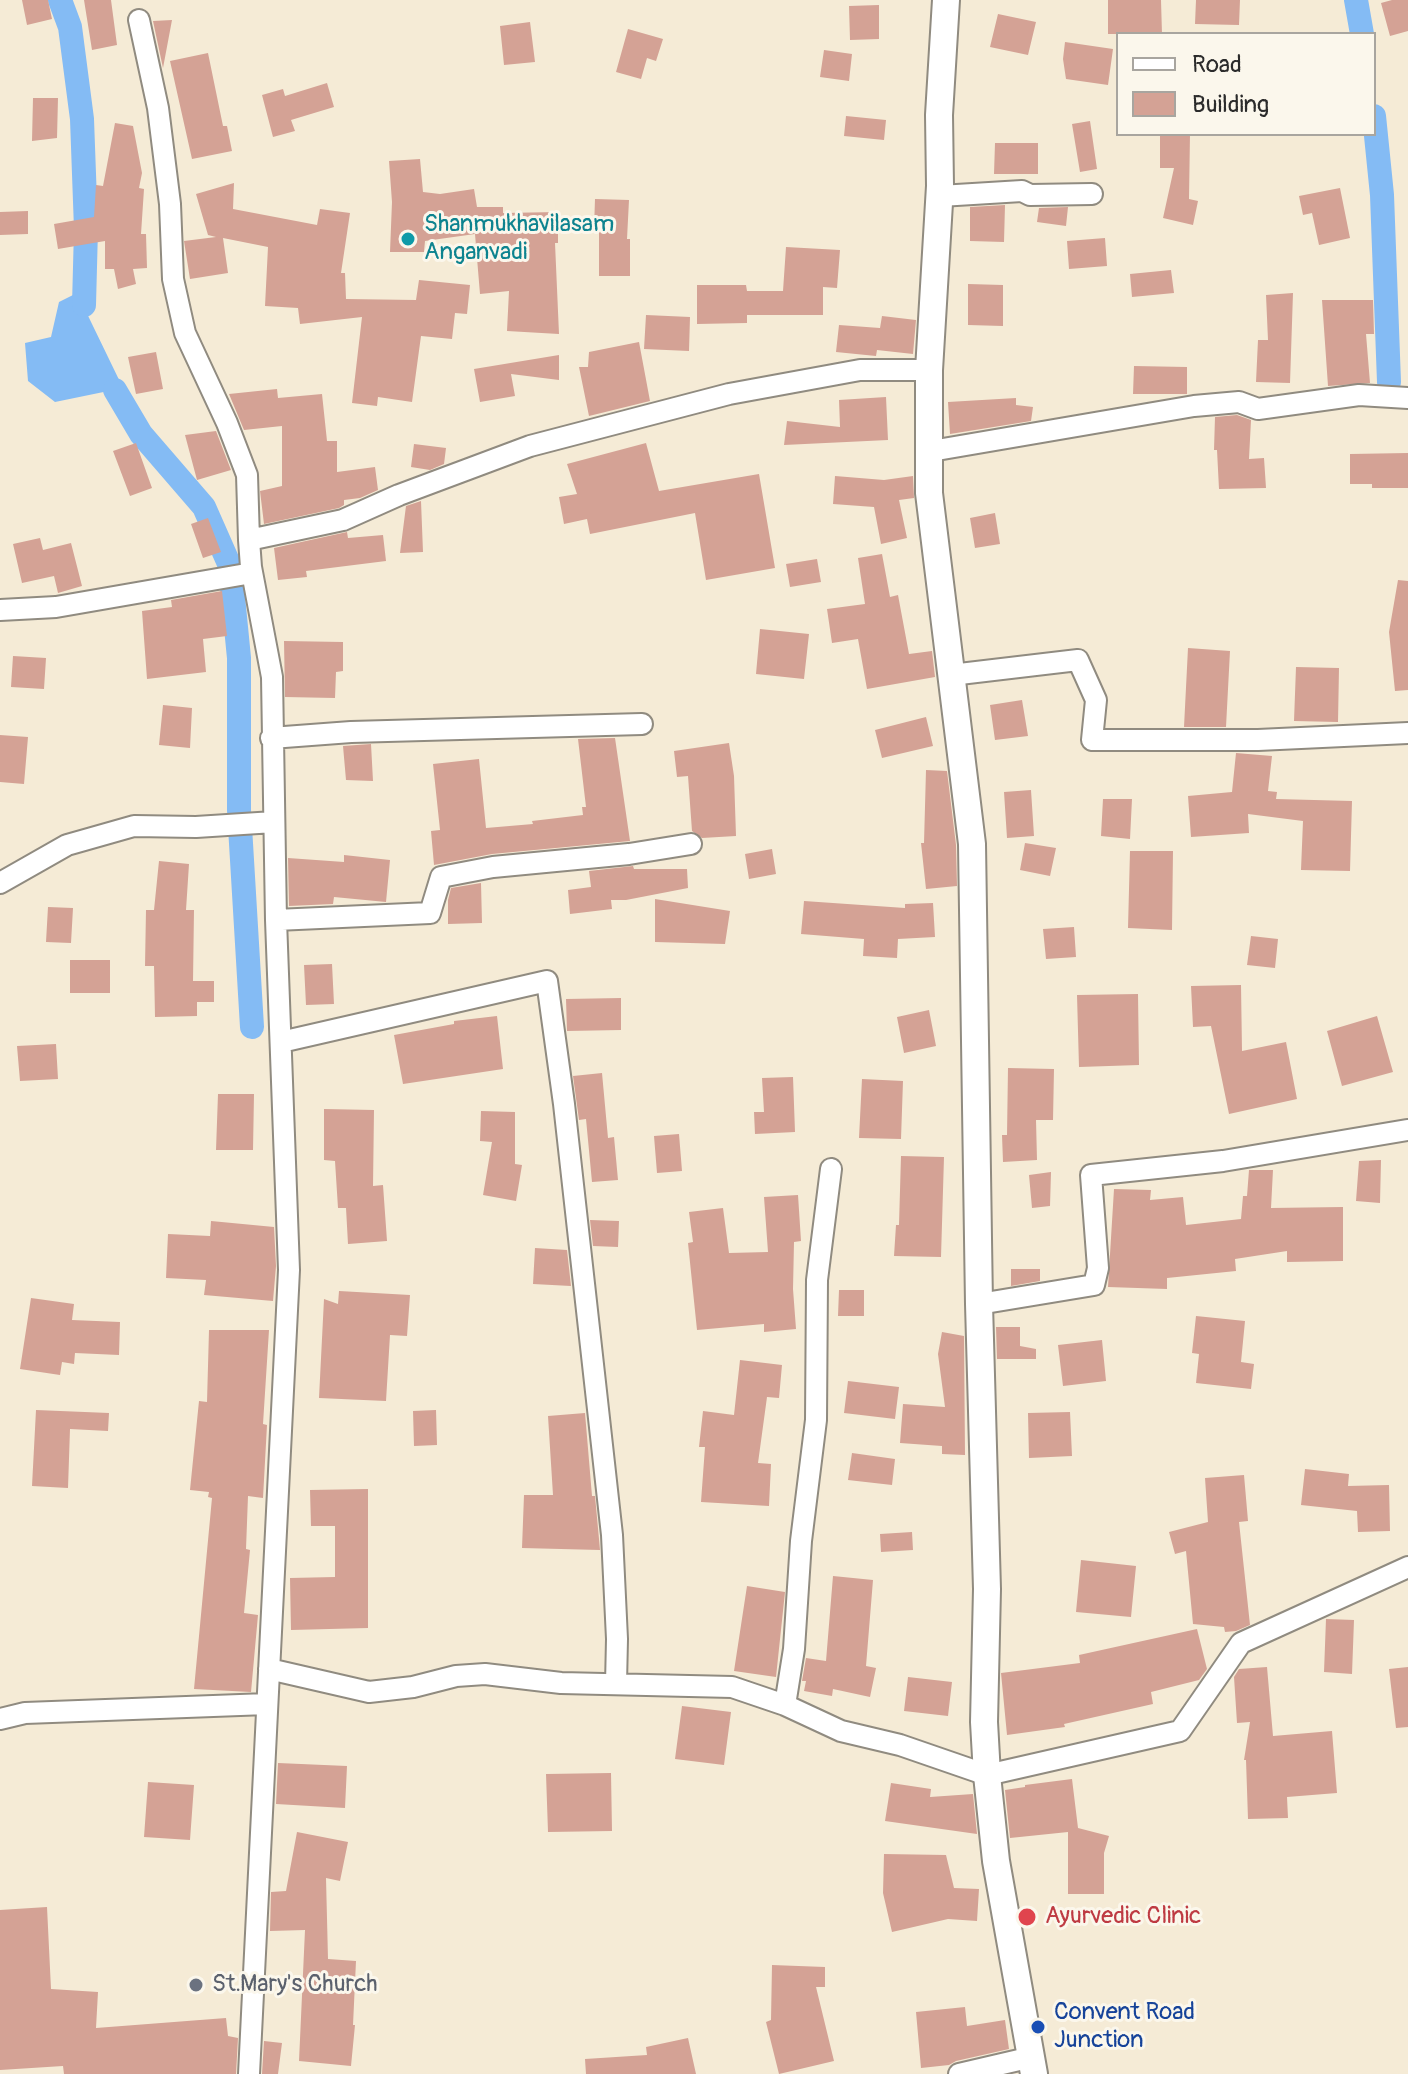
<!DOCTYPE html>
<style>
body{margin:0}
#map{position:relative;width:1408px;height:2074px;overflow:hidden;background:#f5ebd6;font-family:Pangolin,sans-serif}
canvas{display:block}
.legend{position:absolute;left:1116px;top:32px;width:260px;height:104px;box-sizing:border-box;background:#fbf7ec;border:2px solid #a8a59f;margin:0;padding:10px 14px;list-style:none;font-size:24px;color:#2b2b2b}
.legend li{display:flex;align-items:center;gap:16px;height:40px}
.legend b{width:40px;border:2px solid #a8a59f}
</style>
<div id="map">
<canvas width="1408" height="2074"></canvas>
<ul class="legend">
<li><b style="height:10px;background:#fff"></b>Road</li>
<li><b style="height:22px;background:#d4a295"></b>Building</li>
</ul>
</div>
<script>
const c = document.querySelector('canvas').getContext('2d');
c.lineJoin = 'round';
function fillPath(path, color) {
  c.fillStyle = color;
  c.fill(path, 'evenodd');
}
function poly(rows) {
  const path = new Path2D();
  for (const r of rows) {
    path.moveTo(r[0], r[1]);
    for (let i = 2; i < r.length; i += 2) path.lineTo(r[i], r[i + 1]);
  }
  return path;
}
function strokePath(path, color, width, dash) {
  c.strokeStyle = color;
  c.lineWidth = width;
  c.lineCap = dash ? 'butt' : 'round';
  c.setLineDash(dash || []);
  c.stroke(path);
}
function write(font, color, halo, rows, align = 'center') {
  c.font = font + ' Pangolin,sans-serif';
  c.lineWidth = 6;
  c.setLineDash([]);
  c.textBaseline = 'middle';
  c.strokeStyle = halo;
  c.fillStyle = color;
  for (const [text, x, y, turn = 0] of rows) {
    c.save();
    c.translate(x, y);
    c.rotate((+turn || 0) * Math.PI / 180);
    c.textAlign = isNaN(turn) ? turn : align;
    if (halo) c.strokeText(text, 0, 0);
    c.fillText(text, 0, 0);
    c.restore();
  }
}
fillPath(poly([
 [77,293,123,388,55,402,28,381,25,343,51,337,59,302]
]), '#84bbf4');
strokePath(poly([
 [60,0,70,27,82,119,86,229,84,305],
 [1356,0,1362,34],
 [1374,116,1382,195,1389,382],
 [115,390,141,434,204,507,230,566,239,658,239,810,252,1027]
]), '#84bbf4', 24);
fillPath(poly([
 [22,0,48,0,52,19,27,25],
 [84,0,111,0,117,45,92,50],
 [1108,0,1161,0,1162,34,1108,34],
 [1196,0,1240,0,1239,25,1195,24],
 [1392,0,1408,0,1408,31,1390,36,1381,3],
 [879,5,879,39,850,40,849,6],
 [998,14,1036,22,1028,55,990,47],
 [172,20,163,68,153,21],
 [530,22,535,62,504,65,500,26],
 [628,29,663,39,656,61,647,58,641,79,616,72],
 [1065,42,1113,49,1108,85,1066,79,1063,59],
 [824,50,852,54,849,81,820,77],
 [208,53,223,126,227,126,232,151,192,159,170,61],
 [327,83,334,107,291,120,295,131,273,137,262,95,283,89,285,96],
 [33,98,58,98,57,138,32,141],
 [846,116,886,120,884,140,844,136],
 [1090,121,1097,169,1080,172,1072,124],
 [115,123,133,126,142,173,139,188,144,189,141,234,146,234,147,268,133,269,136,284,118,289,114,269,105,269,105,241,58,249,54,224,94,217,96,185,103,186],
 [1160,134,1190,134,1189,199,1198,201,1193,225,1163,218,1174,168,1160,168],
 [995,143,1038,143,1038,174,994,174],
 [420,159,423,192,440,194,474,189,477,207,503,207,503,213,558,212,558,243,555,243,559,334,507,331,509,291,480,294,475,234,425,241,424,252,390,252,392,202,389,161],
 [234,183,233,209,317,225,320,209,350,213,341,273,345,273,346,299,416,300,419,280,470,285,467,314,455,313,452,339,421,336,412,402,378,397,377,406,352,403,362,317,300,324,298,308,265,306,268,247,223,238,228,273,190,279,184,241,216,237,208,235,196,194],
 [1340,188,1350,238,1319,245,1312,213,1303,215,1299,196],
 [595,199,629,200,627,239,630,239,630,276,599,276,599,229,594,229],
 [1005,205,1004,242,970,241,970,207],
 [1068,207,1066,226,1037,222,1039,208],
 [28,211,28,234,0,235,0,212],
 [1105,238,1107,266,1069,269,1067,241],
 [786,247,840,250,837,288,823,287,823,315,747,315,747,323,697,324,697,285,746,285,747,291,783,291],
 [1171,270,1174,293,1132,297,1130,274],
 [968,284,1003,285,1003,326,968,325],
 [1293,293,1290,383,1256,382,1258,340,1268,340,1266,295],
 [1322,300,1373,300,1374,334,1366,334,1370,383,1328,386],
 [646,315,690,317,689,351,644,349],
 [882,316,916,320,913,354,877,350,876,356,836,352,839,325,880,328],
 [639,342,650,401,589,416,579,367,588,367,589,352],
 [156,352,163,389,136,394,128,357],
 [559,355,559,380,511,374,515,396,480,402,474,369],
 [1134,366,1187,367,1187,394,1133,394],
 [277,389,278,398,322,394,327,441,337,441,337,472,375,467,378,490,360,498,344,500,344,505,339,508,264,524,260,491,282,486,282,426,244,430,229,394],
 [886,397,888,440,784,445,787,421,840,427,839,400],
 [1016,398,1016,405,1033,407,1031,421,950,434,948,402],
 [1237,415,1251,420,1249,459,1264,458,1266,488,1219,489,1217,450,1214,450,1215,417],
 [216,431,231,470,197,480,185,435],
 [136,443,152,488,130,496,113,451],
 [646,443,659,491,759,474,775,568,706,580,695,513,590,534,587,519,564,524,559,497,577,494,567,464],
 [414,444,446,448,444,464,430,470,411,467],
 [1408,453,1408,488,1372,488,1372,484,1350,484,1350,454],
 [835,476,884,480,913,476,914,498,899,500,907,538,881,544,874,507,833,504],
 [421,501,423,552,400,553,406,506],
 [995,513,1000,544,975,548,970,518],
 [208,518,221,552,203,558,191,524],
 [347,532,348,538,383,535,386,561,306,571,307,577,278,580,274,548],
 [40,538,43,550,71,543,82,586,58,593,54,576,22,583,13,544],
 [882,554,890,597,898,595,909,654,932,651,935,677,867,689,858,639,832,643,827,609,865,604,858,558],
 [817,559,821,582,790,587,786,564],
 [1398,580,1408,581,1408,690,1395,691,1389,632],
 [222,591,227,636,203,639,206,672,147,679,142,611,172,607,171,600],
 [760,629,809,634,804,679,756,674],
 [284,641,343,642,343,671,336,672,335,698,285,697],
 [1188,648,1230,651,1226,727,1184,727],
 [13,656,46,658,44,689,11,687],
 [1296,667,1339,668,1338,722,1294,721],
 [1022,700,1028,736,995,740,990,705],
 [163,705,192,708,190,748,159,745],
 [926,717,933,746,882,758,875,730],
 [0,735,28,737,24,784,0,782],
 [615,738,630,841,492,854,434,865,431,831,440,830,433,764,479,759,486,828,533,824,532,821,583,815,582,807,586,807,578,739],
 [729,743,734,776,736,836,702,838,692,831,688,776,677,777,674,751],
 [371,744,373,781,346,780,343,746],
 [1236,753,1272,756,1268,791,1277,792,1276,799,1352,801,1350,871,1301,870,1303,821,1248,814,1249,833,1191,837,1188,796,1232,792],
 [926,770,947,771,956,845,957,886,926,889,921,843,924,843],
 [1031,790,1034,836,1007,838,1004,792],
 [1103,799,1132,799,1130,839,1101,836],
 [1025,843,1056,848,1050,876,1020,870],
 [772,849,776,874,749,879,745,854],
 [1130,851,1173,851,1172,930,1128,928],
 [344,855,390,860,386,902,334,897,333,904,289,906,288,858,344,862],
 [159,861,189,864,186,910,194,910,193,981,214,981,214,1002,197,1002,197,1016,155,1017,154,966,145,966,146,910,154,910],
 [633,866,634,869,687,869,688,888,626,900,611,900,612,909,570,914,568,890,591,887,589,871],
 [481,883,482,923,448,924,448,900,451,888],
 [655,899,730,911,725,944,655,942],
 [804,901,905,908,905,904,933,903,935,937,898,939,897,958,863,956,864,939,801,934],
 [48,907,73,908,71,943,46,942],
 [1074,927,1076,957,1046,959,1043,929],
 [1251,936,1278,939,1275,968,1247,965],
 [70,960,110,960,110,993,70,993],
 [332,964,334,1004,306,1005,304,965],
 [1241,985,1242,1051,1286,1042,1297,1099,1229,1114,1211,1026,1193,1027,1191,986],
 [1138,994,1139,1065,1079,1067,1077,995],
 [621,998,621,1030,567,1031,566,999],
 [929,1010,936,1046,904,1053,897,1017],
 [497,1016,503,1069,403,1084,394,1035,454,1024,454,1021],
 [1377,1016,1393,1072,1342,1086,1327,1031],
 [56,1044,58,1079,20,1081,17,1046],
 [1008,1068,1054,1069,1053,1120,1036,1120,1037,1160,1003,1162,1002,1135,1007,1135],
 [602,1073,608,1138,614,1137,618,1180,592,1182,586,1119,579,1120,573,1076],
 [793,1077,795,1132,755,1134,754,1112,764,1112,762,1078],
 [862,1079,903,1081,901,1139,859,1138],
 [218,1094,254,1094,253,1150,216,1150],
 [324,1109,374,1110,373,1186,383,1185,387,1241,348,1244,346,1208,338,1208,335,1161,324,1160],
 [481,1111,515,1112,515,1164,522,1165,516,1201,483,1195,492,1142,480,1141],
 [679,1134,682,1171,657,1173,654,1136],
 [901,1156,944,1157,941,1257,894,1256,896,1225,899,1225],
 [1381,1160,1380,1203,1356,1201,1359,1161],
 [1249,1170,1273,1170,1271,1208,1343,1207,1343,1261,1287,1262,1287,1251,1235,1259,1236,1271,1167,1278,1167,1289,1108,1287,1114,1189,1151,1190,1150,1200,1183,1197,1186,1225,1241,1219,1243,1196,1247,1196],
 [1051,1172,1050,1206,1032,1208,1029,1175],
 [798,1195,801,1241,794,1242,793,1289,796,1329,764,1332,764,1324,697,1330,688,1243,693,1242,689,1212,723,1208,729,1253,768,1252,764,1197],
 [590,1220,619,1221,618,1247,593,1246],
 [211,1221,274,1227,276,1266,273,1301,204,1295,206,1280,166,1278,168,1234,210,1236],
 [535,1248,567,1250,571,1286,533,1284],
 [1011,1269,1040,1269,1040,1281,1011,1286],
 [839,1290,864,1290,864,1316,838,1316],
 [339,1291,410,1295,407,1336,390,1335,386,1401,319,1398,324,1299,338,1304],
 [31,1298,74,1304,72,1320,120,1322,119,1355,75,1353,74,1364,62,1362,60,1375,20,1369],
 [1196,1316,1245,1321,1241,1362,1254,1364,1251,1389,1196,1383,1199,1354,1192,1353],
 [996,1327,1020,1327,1020,1346,1036,1349,1036,1359,997,1359],
 [209,1330,269,1330,263,1424,267,1425,263,1498,248,1496,246,1549,250,1550,244,1613,258,1615,251,1692,194,1689,212,1498,208,1497,209,1492,190,1490,199,1401,207,1402],
 [942,1332,964,1336,965,1455,942,1454,942,1446,900,1443,903,1404,945,1407,938,1354],
 [1102,1340,1106,1381,1063,1386,1058,1345],
 [740,1360,782,1365,779,1398,767,1397,758,1463,771,1464,769,1506,701,1502,705,1447,699,1447,703,1411,734,1415],
 [848,1381,899,1387,895,1419,844,1413],
 [36,1410,109,1413,108,1431,70,1429,68,1488,32,1486],
 [436,1410,437,1445,414,1446,413,1411],
 [1070,1412,1072,1456,1029,1458,1028,1413],
 [585,1413,592,1496,595,1496,600,1550,522,1548,524,1495,553,1495,548,1416],
 [852,1453,895,1459,892,1485,848,1480],
 [1305,1469,1349,1474,1348,1486,1389,1485,1390,1531,1358,1532,1357,1511,1301,1505],
 [1244,1475,1248,1521,1239,1522,1250,1625,1236,1631,1225,1632,1224,1627,1193,1624,1186,1551,1175,1554,1169,1532,1208,1522,1205,1478],
 [368,1489,368,1628,291,1630,290,1578,335,1577,335,1526,311,1526,310,1490],
 [912,1532,913,1550,881,1552,880,1534],
 [1081,1560,1136,1566,1131,1617,1076,1612],
 [833,1576,873,1580,866,1666,876,1668,870,1697,833,1689,832,1696,804,1691,806,1681,802,1681,806,1658,826,1661],
 [747,1586,785,1592,776,1677,734,1671],
 [1326,1619,1354,1620,1352,1674,1324,1672],
 [1197,1629,1207,1669,1199,1680,1151,1692,1153,1704,1064,1724,1065,1727,1007,1735,1001,1673,1080,1663,1079,1655],
 [1267,1667,1273,1736,1332,1731,1337,1793,1287,1797,1288,1818,1248,1819,1246,1760,1244,1760,1250,1722,1237,1723,1234,1677,1239,1669],
 [1408,1667,1408,1727,1396,1728,1389,1669],
 [908,1677,952,1682,948,1716,904,1711],
 [682,1706,731,1712,724,1765,675,1759],
 [278,1763,347,1766,345,1808,276,1804],
 [611,1773,612,1831,548,1832,546,1774],
 [1072,1779,1078,1828,1109,1836,1104,1853,1104,1894,1068,1894,1068,1832,1010,1838,1005,1790,1025,1787,1025,1785],
 [148,1782,194,1785,190,1840,144,1837],
 [891,1783,931,1789,930,1797,973,1794,977,1834,885,1821],
 [297,1832,348,1842,340,1881,326,1878,328,1959,356,1961,353,2025,355,2025,351,2066,299,2061,305,1930,270,1931,271,1892,286,1891],
 [884,1854,946,1855,954,1888,979,1889,977,1921,948,1919,892,1932,883,1893],
 [47,1907,51,1989,98,1992,96,2028,226,2018,228,2036,238,2038,236,2074,64,2074,63,2066,0,2070,0,1910],
 [772,1965,825,1967,825,1987,816,1987,834,2061,779,2074,766,2022,771,2020],
 [965,2007,967,2026,1005,2020,1009,2049,956,2061,949,2065,921,2068,916,2012],
 [688,2038,696,2074,586,2074,585,2059,647,2055,646,2047],
 [264,2041,282,2043,278,2074,262,2074]
]), '#d4a295');
const minor = poly([
 [139,20,158,108,170,204,173,279,185,333,227,423,247,475,249,540],
 [940,196,1022,191,1030,195,1092,194],
 [931,451,1194,406,1239,402,1258,409,1359,395,1408,398],
 [0,610,56,607,252,573],
 [951,675,1078,660,1096,700,1092,740,1258,740,1408,733],
 [271,738,351,732,642,724],
 [0,883,67,845,134,826,196,827,274,822],
 [276,920,430,913,441,877,493,867,629,854,691,844],
 [281,1042,547,981,564,1104,612,1535,617,1639,616,1684],
 [979,1304,1094,1285,1098,1268,1091,1175,1223,1161,1407,1130],
 [269,1669,369,1692,413,1687,456,1676,485,1674,561,1683,732,1687,785,1705,841,1731,900,1745,987,1775,1180,1731,1241,1643,1408,1567],
 [785,1705,794,1649,801,1541,816,1420,817,1280,831,1169],
 [0,1719,25,1713,267,1704],
 [249,2074,289,1270,276,920,272,677,251,567,249,540,343,520,399,495,530,446,729,394,860,370,929,370],
 [959,2074,1032,2057]
]);
const tertiary = poly([
 [946,0,939,115,940,186,929,370,929,493,972,844,979,1304,987,1589,984,1722,987,1775,996,1861,1034,2074]
]);
strokePath(minor, '#908b80', 24);
strokePath(tertiary, '#908b80', 30);
strokePath(minor, '#fff', 20);
strokePath(tertiary, '#fff', 26);
for (const [x, y, r, color] of [
 [408,239,8,"#0f9aa8"],
 [1027,1917,10,"#e0444e"],
 [196,1985,8,"#6b7280"],
 [1038,2027,8,"#1a4fb4"]
]) {
  const dot = new Path2D();
  dot.arc(x, y, r, 0, 2 * Math.PI);
  c.fillStyle = color;
  c.fill(dot);
  strokePath(dot, '#fbf7ec', 3);
}
write('24px', '#0d838f', '#fbf7ec', [
 ["Shanmukhavilasam",424,225],
 ["Anganvadi",424,253]
], 'left');
write('24px', '#be3a42', '#fbf7ec', [
 ["Ayurvedic Clinic",1045,1917]
], 'left');
write('24px', '#5b616d', '#fbf7ec', [
 ["St.Mary's Church",212,1985]
], 'left');
write('24px', '#164399', '#fbf7ec', [
 ["Convent Road",1054,2013],
 ["Junction",1054,2041]
], 'left');
</script>
